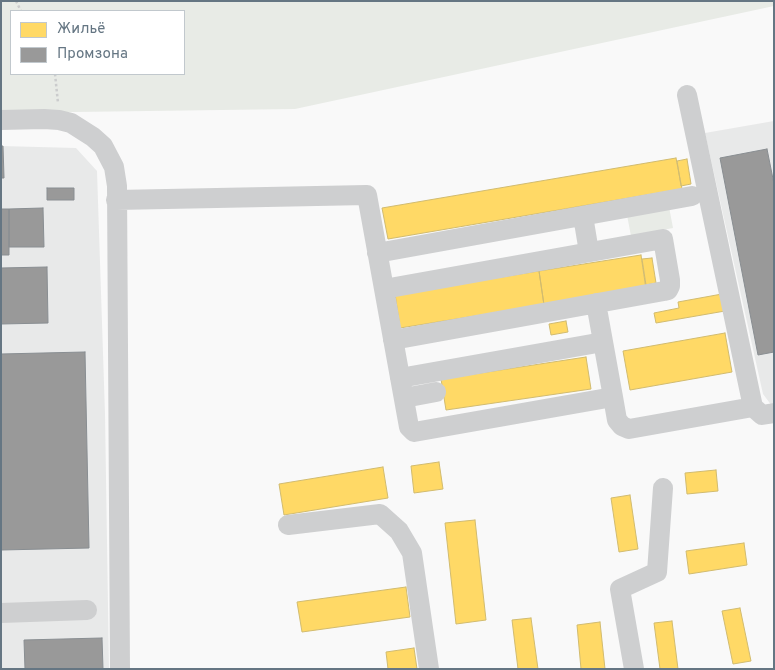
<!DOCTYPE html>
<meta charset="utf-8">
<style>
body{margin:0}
#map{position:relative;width:775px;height:670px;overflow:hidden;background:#f9f9f9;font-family:Overpass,sans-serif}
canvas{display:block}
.frame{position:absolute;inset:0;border:2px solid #657683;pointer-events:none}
.legend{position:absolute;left:10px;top:10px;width:175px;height:65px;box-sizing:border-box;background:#fff;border:1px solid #c1c8cd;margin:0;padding:6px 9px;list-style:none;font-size:15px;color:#657683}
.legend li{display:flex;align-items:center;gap:10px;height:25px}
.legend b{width:25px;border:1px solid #c1c8cd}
</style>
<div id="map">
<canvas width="775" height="670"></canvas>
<div class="frame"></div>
<ul class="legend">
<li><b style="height:14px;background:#ffd966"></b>Жильё</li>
<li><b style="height:14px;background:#999"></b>Промзона</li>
</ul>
</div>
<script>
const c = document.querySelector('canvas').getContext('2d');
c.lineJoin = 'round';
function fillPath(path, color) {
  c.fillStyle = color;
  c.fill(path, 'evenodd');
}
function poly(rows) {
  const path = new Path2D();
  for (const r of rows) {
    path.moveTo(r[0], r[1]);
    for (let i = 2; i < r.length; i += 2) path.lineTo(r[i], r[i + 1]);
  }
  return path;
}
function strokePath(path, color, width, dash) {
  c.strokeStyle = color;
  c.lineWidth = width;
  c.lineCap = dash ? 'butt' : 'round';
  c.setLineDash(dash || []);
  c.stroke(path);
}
fillPath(poly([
 [774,121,774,406,772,406,763,394,705,133],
 [1,146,76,148,97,171,105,414,109,669,1,669]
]), '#e8e9e9');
fillPath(poly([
 [1,1,774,1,774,6,295,109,1,113],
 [11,11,184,11,184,74,11,74],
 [669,207,673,228,631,236,627,215]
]), '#e8ebe6');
const homes = poly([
 [676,158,682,189,388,239,382,208,676,158],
 [687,159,691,184,681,186,677,161,687,159],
 [641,255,646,289,544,305,539,271,641,255],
 [652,258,656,283,646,285,642,259,652,258],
 [539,271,544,305,400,328,395,294,539,271],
 [722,294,725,311,656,323,654,313,679,308,678,302,722,294],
 [566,321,568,332,551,335,549,324,566,321],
 [725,333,732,372,630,390,623,351,725,333],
 [586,357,591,389,446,410,441,379,586,357],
 [439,462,443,489,414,493,411,466,439,462],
 [383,467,388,498,284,515,279,484,383,467],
 [716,470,718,491,687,494,685,473,716,470],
 [630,495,638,549,619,552,611,498,630,495],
 [475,520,486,620,456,624,445,523,475,520],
 [744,543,747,565,689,574,686,551,744,543],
 [406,587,410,617,302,632,297,602,406,587],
 [740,608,751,661,733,664,722,611,740,608],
 [531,618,538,669,518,669,512,620,531,618],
 [672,621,678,669,660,669,654,623,672,621],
 [600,622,605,669,581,669,577,625,600,622],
 [414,648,417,669,388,669,386,652,414,648]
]);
fillPath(homes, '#ffd966');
strokePath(homes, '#d1bb6f', 1);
const industry = poly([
 [1,146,3,146,4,178,1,178,1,146],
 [767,149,774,184,774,352,758,355,720,158,767,149],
 [47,188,74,188,74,200,47,200,47,188],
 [43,208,44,247,9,247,9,209,43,208],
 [1,209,9,209,9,255,1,255,1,209],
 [47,267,48,323,1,324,1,268,47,267],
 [85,352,89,548,1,550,1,354,85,352],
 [102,638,103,669,25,669,24,640,102,638]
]);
fillPath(industry, '#999');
strokePath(industry, '#898e92', 1);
strokePath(poly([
 [16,1,21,11],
 [55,74,58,103]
]), '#cbcccd', 2.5, [2.5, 2.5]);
strokePath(poly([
 [687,95,753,407,762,415,774,413],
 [1,120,44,119,59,120,71,123,93,137,103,146,114,167,117,186,120,669],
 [116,200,367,195,409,427,414,432,613,397,617,420,622,426,629,429,753,407],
 [583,216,589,252],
 [377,253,692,196],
 [384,289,663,239,670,280,670,286,668,290,664,291,393,340],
 [596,303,613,397],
 [400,378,603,342],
 [404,398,436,392],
 [288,525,380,514,399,531,412,553,429,669],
 [1,613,87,610],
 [634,669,620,589,657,572,663,488]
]), '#cecfd0', 20);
</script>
